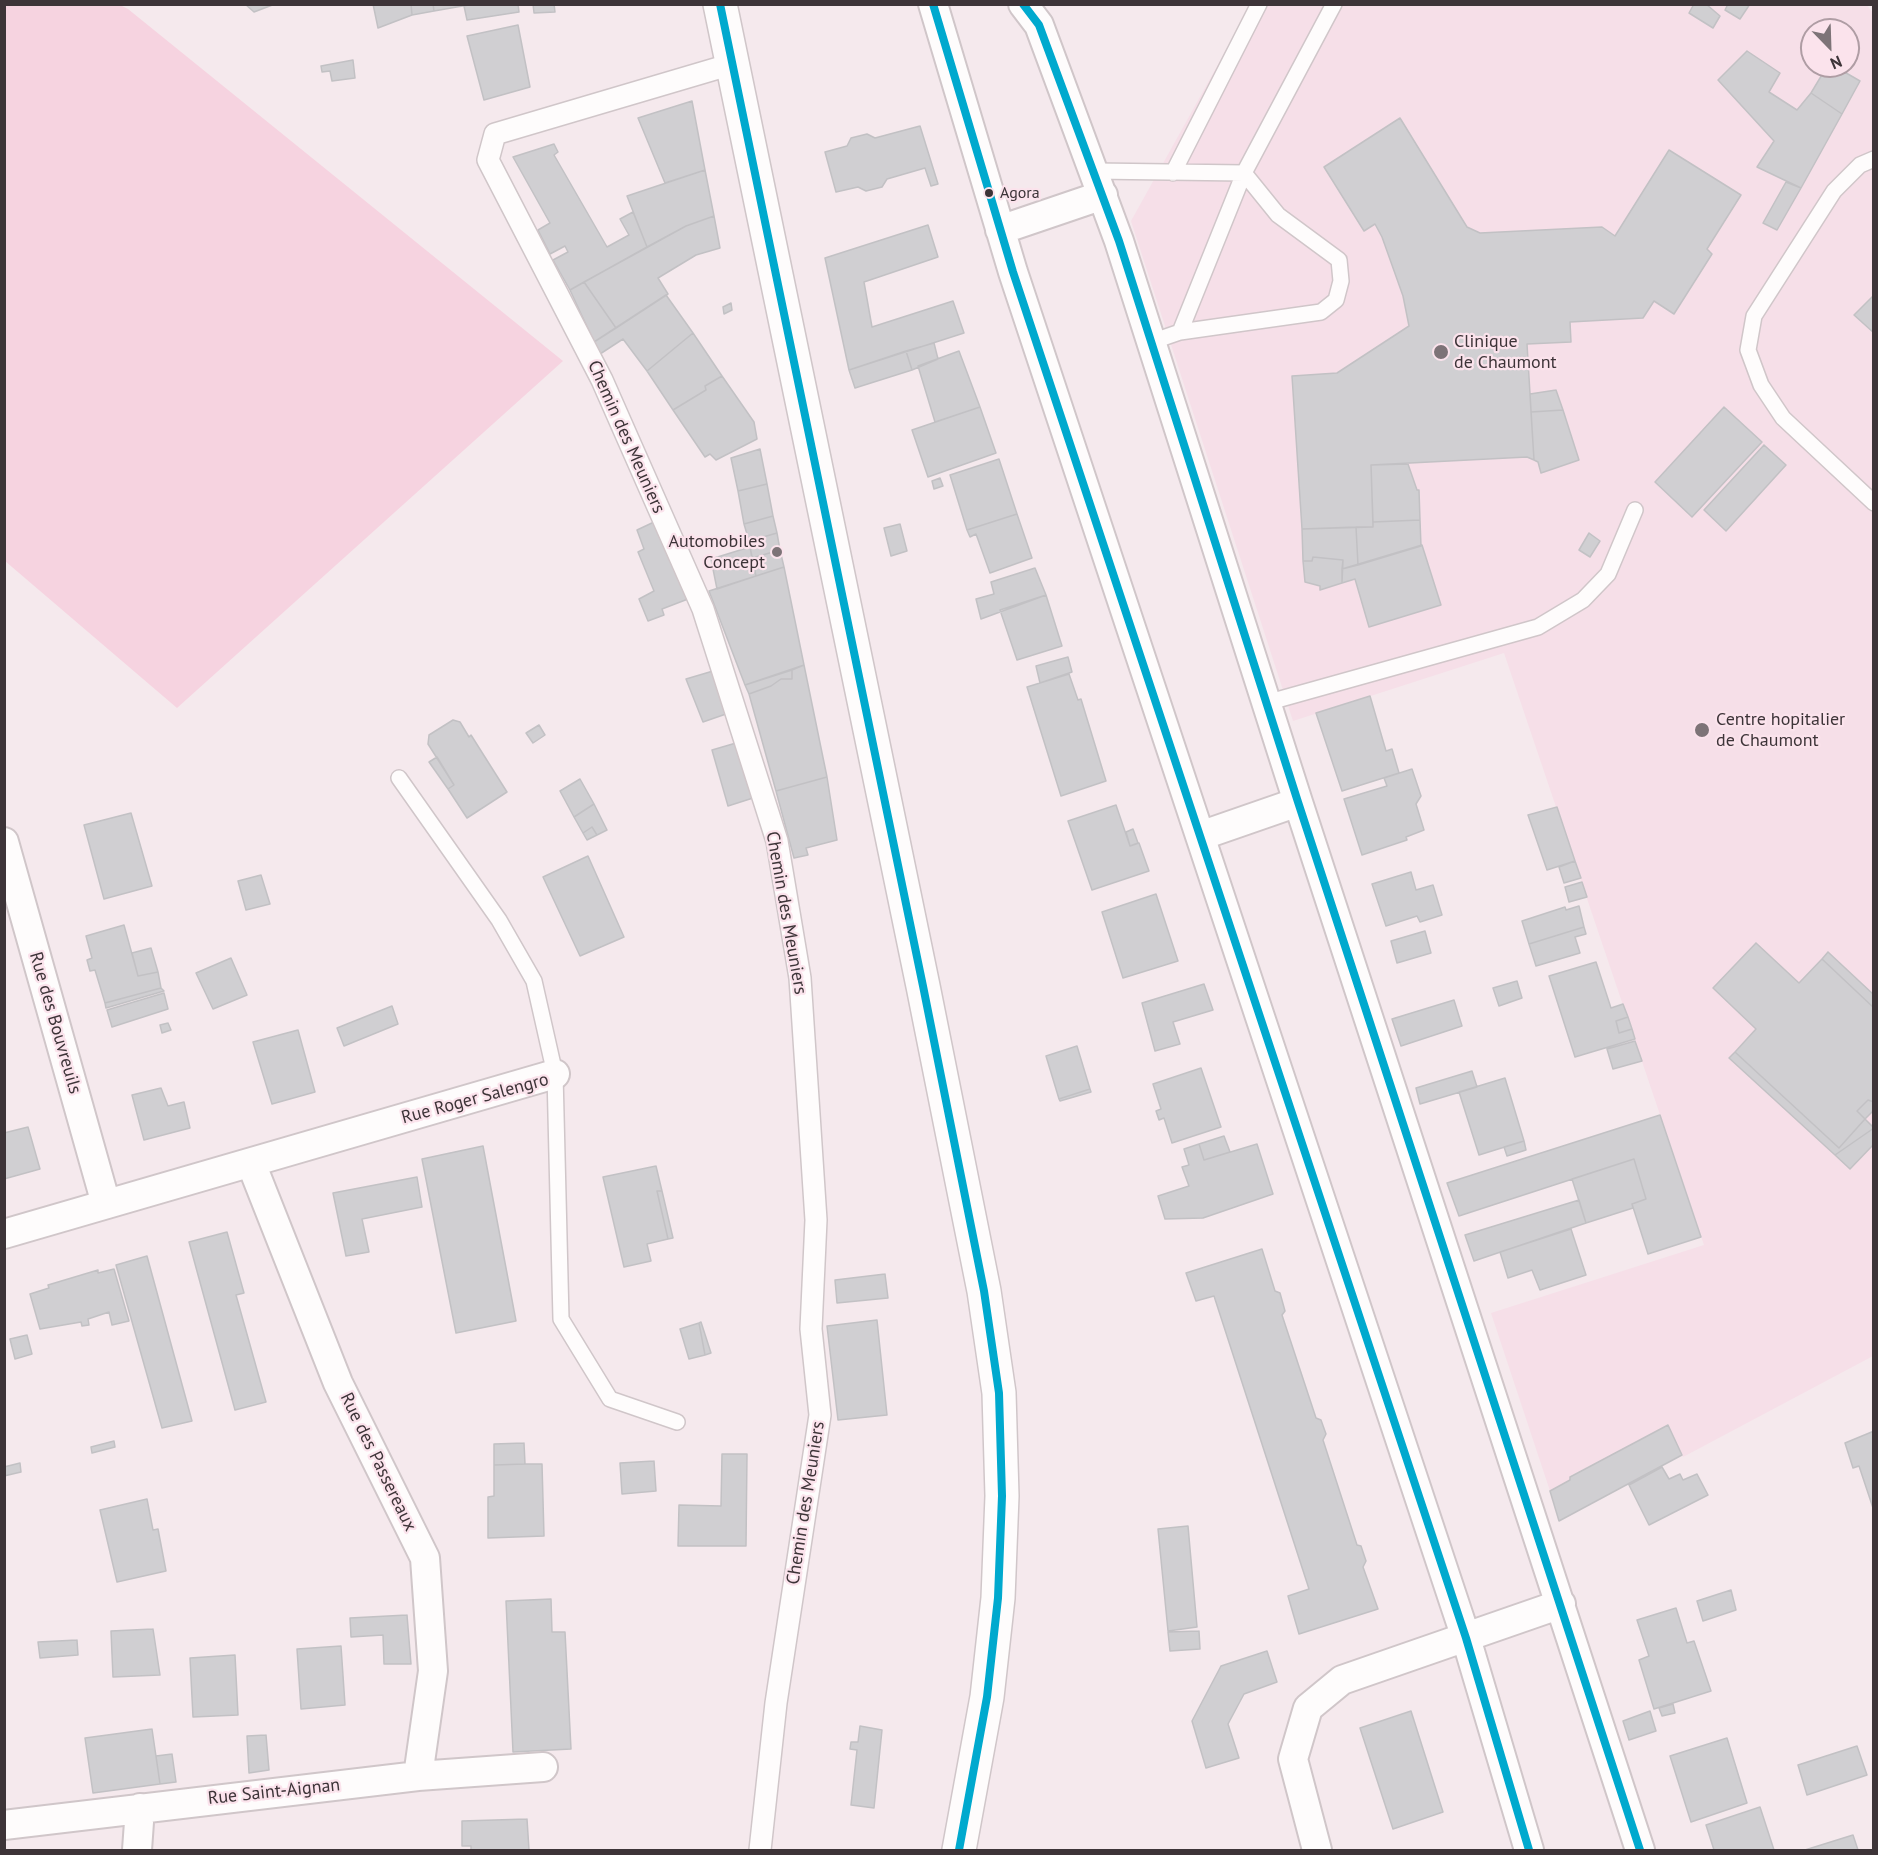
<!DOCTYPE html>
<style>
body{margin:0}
#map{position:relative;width:1878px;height:1855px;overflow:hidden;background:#f5e9ed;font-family:"PT Sans",sans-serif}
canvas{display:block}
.frame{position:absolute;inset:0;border:6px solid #3d3438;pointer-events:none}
.north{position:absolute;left:1800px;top:18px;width:60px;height:60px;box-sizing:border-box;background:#fbe3ec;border:2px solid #af9da4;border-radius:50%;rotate:157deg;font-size:16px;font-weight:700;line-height:24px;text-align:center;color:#3d3438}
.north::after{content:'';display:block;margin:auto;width:21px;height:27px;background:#7d7377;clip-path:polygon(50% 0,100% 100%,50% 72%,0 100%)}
</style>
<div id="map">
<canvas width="1878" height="1855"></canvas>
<div class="frame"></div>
<div class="north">N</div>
</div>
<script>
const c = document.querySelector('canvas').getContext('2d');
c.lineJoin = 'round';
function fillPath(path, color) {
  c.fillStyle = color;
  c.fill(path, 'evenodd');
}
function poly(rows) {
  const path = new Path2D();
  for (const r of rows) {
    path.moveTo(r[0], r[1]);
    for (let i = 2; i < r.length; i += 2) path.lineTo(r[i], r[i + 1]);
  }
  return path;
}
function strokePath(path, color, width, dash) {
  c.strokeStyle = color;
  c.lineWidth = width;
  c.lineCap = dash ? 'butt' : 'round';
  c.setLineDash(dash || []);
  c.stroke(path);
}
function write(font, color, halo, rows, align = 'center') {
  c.font = font + ' "PT Sans",sans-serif';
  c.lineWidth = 4.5;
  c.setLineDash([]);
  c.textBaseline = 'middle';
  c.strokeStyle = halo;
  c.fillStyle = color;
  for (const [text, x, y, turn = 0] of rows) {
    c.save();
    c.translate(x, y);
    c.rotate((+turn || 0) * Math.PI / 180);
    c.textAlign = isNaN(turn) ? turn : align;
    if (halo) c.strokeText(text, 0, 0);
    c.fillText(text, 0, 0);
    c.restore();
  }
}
fillPath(poly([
 [1866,4,1873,13,1873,1356,1683,1457,1668,1426,1570,1476,1570,1480,1550,1491,1491,1313,1704,1245,1504,653,1293,721,1131,221,1251,5],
 [1812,30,1848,30,1848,66,1812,66]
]), '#f6dfe8');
fillPath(poly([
 [118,4,128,9,563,361,177,708,5,561,5,5]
]), '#f6d3e0');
const building = poly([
 [245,4,275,4,254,12,245,4],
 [373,4,411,4,412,15,378,28,373,4],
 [411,4,433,4,434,11,412,15,411,4],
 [433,4,474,4,434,11,433,4],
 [474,4,518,4,519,12,467,20,464,6,474,4],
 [533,4,554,4,555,12,534,13,533,4],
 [1694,4,1706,4,1720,16,1713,28,1689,13,1694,4],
 [1728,4,1750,4,1740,19,1725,10,1728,4],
 [518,25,530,87,484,100,467,36,518,25],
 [1747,51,1780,73,1769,92,1797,110,1811,93,1842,114,1801,188,1757,167,1774,141,1718,80,1747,51],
 [353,60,355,78,332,81,330,71,322,72,321,66,353,60],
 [1826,68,1838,75,1841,70,1860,81,1842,114,1811,93,1826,68],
 [692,101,705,170,665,183,638,118,692,101],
 [1400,118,1467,227,1480,233,1602,227,1615,236,1669,150,1741,195,1707,249,1712,254,1674,314,1654,301,1643,318,1570,322,1571,342,1527,344,1534,460,1527,457,1371,465,1373,527,1302,529,1292,376,1337,373,1409,326,1403,296,1382,237,1375,224,1364,231,1324,167,1400,118],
 [920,126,938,184,931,186,925,168,887,179,882,187,866,191,858,187,836,192,825,152,847,146,851,138,867,134,875,138,920,126],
 [554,144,558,152,554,155,607,247,629,235,620,219,633,212,647,247,570,290,553,260,568,252,565,246,550,254,538,230,550,223,513,157,554,144],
 [705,170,714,216,686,226,647,247,627,196,705,170],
 [1786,182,1801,188,1777,230,1763,223,1786,182],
 [714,216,720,248,696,255,658,278,668,294,616,328,584,282,686,226,714,216],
 [928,225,938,257,864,282,872,327,953,301,964,333,849,370,825,258,928,225],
 [584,282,616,328,594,342,570,290,584,282],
 [666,295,693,333,647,371,623,339,600,354,594,342,666,295],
 [1874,295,1874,333,1854,315,1874,295],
 [731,303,732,310,724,314,723,307,731,303],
 [693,333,722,376,705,386,706,390,673,410,647,371,693,333],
 [934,343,938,359,912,370,906,351,934,343],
 [906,351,912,370,855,388,849,370,906,351],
 [959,351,980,407,935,422,918,366,959,351],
 [722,376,754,422,757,439,716,460,710,454,705,457,673,410,706,390,705,386,722,376],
 [1556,390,1563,410,1531,412,1530,394,1556,390],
 [980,407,996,453,928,477,912,430,980,407],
 [1724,407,1762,442,1692,517,1655,482,1724,407],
 [1563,410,1579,460,1541,473,1538,462,1534,460,1531,412,1563,410],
 [1764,445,1786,465,1726,531,1704,510,1764,445],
 [760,449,767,484,738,491,731,458,760,449],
 [999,459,1017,514,967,530,950,475,999,459],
 [1408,464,1417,490,1419,490,1420,520,1373,522,1371,465,1408,464],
 [940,478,943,486,934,489,932,481,940,478],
 [767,484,773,516,744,524,738,491,767,484],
 [1017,514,1032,558,990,573,976,534,970,537,967,530,1017,514],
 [773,516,777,533,749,541,744,524,773,516],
 [1420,520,1421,546,1358,565,1356,527,1373,527,1373,522,1420,520],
 [654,522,688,599,662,609,664,615,648,621,639,599,654,591,638,552,644,549,637,530,654,522],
 [900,524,907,551,891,556,884,528,900,524],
 [1356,527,1358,565,1342,569,1343,560,1313,557,1312,561,1303,561,1302,529,1356,527],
 [777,533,780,550,752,558,749,541,777,533],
 [1589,533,1600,541,1590,557,1579,550,1589,533],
 [1422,545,1441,605,1369,627,1355,579,1342,583,1342,569,1422,545],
 [750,547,756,576,717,589,711,559,750,547],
 [780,550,784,567,756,576,752,558,780,550],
 [1313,557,1343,560,1342,583,1320,590,1320,586,1305,582,1303,561,1312,561,1313,557],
 [784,567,804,665,745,685,709,591,784,567],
 [1035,568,1046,595,981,619,976,599,994,594,991,582,1035,568],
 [1046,595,1062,646,1017,660,1000,610,1046,595],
 [1068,657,1072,672,1040,683,1036,666,1068,657],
 [804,665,827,777,776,791,749,694,771,686,781,679,792,679,792,670,804,665],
 [792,670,792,679,781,679,771,686,749,694,745,685,792,670],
 [713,671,726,714,703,722,686,679,713,671],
 [1069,674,1078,700,1081,699,1106,781,1061,796,1027,687,1069,674],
 [1370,696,1386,751,1392,749,1399,773,1342,791,1316,713,1370,696],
 [453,720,460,722,469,737,471,735,507,792,467,818,448,789,454,785,428,744,429,735,453,720],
 [539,725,545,735,533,743,526,733,539,725],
 [736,743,753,798,728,806,712,750,736,743],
 [437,757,454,785,448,789,429,762,437,757],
 [1412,769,1421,796,1416,804,1424,830,1406,837,1407,840,1362,855,1344,799,1387,786,1384,778,1412,769],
 [827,777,837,840,806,848,808,855,794,858,776,791,827,777],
 [580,779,594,804,574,817,560,791,580,779],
 [594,804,607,830,597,835,592,827,583,833,574,817,594,804],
 [1116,805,1130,846,1139,843,1149,871,1092,890,1068,821,1116,805],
 [1557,807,1575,861,1547,870,1528,815,1557,807],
 [131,813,152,886,104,899,84,825,131,813],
 [592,827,597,835,587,840,583,833,592,827],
 [1133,829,1138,843,1130,846,1126,832,1133,829],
 [588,856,624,937,580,956,543,877,588,856],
 [1575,861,1581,878,1564,883,1559,867,1575,861],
 [1411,872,1416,890,1433,885,1442,915,1420,922,1417,916,1386,926,1372,884,1411,872],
 [261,875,270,904,246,910,238,881,261,875],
 [1582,882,1587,897,1569,902,1565,887,1582,882],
 [1156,894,1178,961,1123,978,1102,912,1156,894],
 [1579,906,1584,927,1529,944,1522,921,1565,907,1566,910,1579,906],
 [124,925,138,976,158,972,161,988,105,1003,95,970,90,971,87,960,92,958,86,936,124,925],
 [1584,927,1586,934,1575,937,1580,953,1536,966,1529,944,1584,927],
 [1425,931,1431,953,1397,963,1391,941,1425,931],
 [1756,943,1799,983,1822,959,1874,1008,1874,1102,1868,1100,1857,1111,1865,1119,1839,1148,1735,1052,1756,1029,1713,988,1756,943],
 [151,948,158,972,138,976,132,953,151,948],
 [1828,952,1874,995,1874,1008,1822,959,1828,952],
 [231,958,247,995,213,1009,196,973,231,958],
 [1596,962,1611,1008,1623,1004,1628,1017,1616,1021,1619,1033,1632,1029,1635,1039,1575,1057,1549,976,1596,962],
 [1517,981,1522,998,1499,1006,1493,988,1517,981],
 [1204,984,1213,1010,1173,1022,1180,1044,1155,1051,1142,1003,1204,984],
 [161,988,164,991,106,1008,105,1003,161,988],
 [164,993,168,1009,112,1027,107,1010,164,993],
 [1454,1000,1462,1026,1401,1046,1392,1019,1454,1000],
 [392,1006,398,1024,344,1046,337,1028,392,1006],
 [1628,1017,1632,1029,1619,1033,1616,1021,1628,1017],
 [168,1023,171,1030,162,1033,160,1025,168,1023],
 [298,1030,315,1092,272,1104,253,1042,298,1030],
 [1635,1041,1642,1061,1613,1069,1607,1049,1635,1041],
 [1077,1046,1090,1089,1059,1099,1046,1056,1077,1046],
 [1735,1052,1839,1148,1865,1119,1874,1128,1835,1155,1729,1058,1735,1052],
 [1201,1068,1221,1127,1172,1143,1164,1118,1159,1120,1156,1111,1161,1109,1153,1084,1201,1068],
 [1472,1071,1477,1087,1420,1104,1416,1088,1472,1071],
 [1505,1078,1524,1141,1479,1155,1459,1092,1505,1078],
 [161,1088,168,1106,184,1102,190,1128,144,1140,132,1095,161,1088],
 [1090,1089,1091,1092,1060,1101,1059,1099,1090,1089],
 [1868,1100,1874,1102,1874,1110,1865,1119,1857,1111,1868,1100],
 [1660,1115,1701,1237,1648,1254,1632,1204,1646,1199,1634,1159,1459,1216,1447,1183,1660,1115],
 [28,1127,40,1169,4,1179,4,1133,28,1127],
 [1874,1128,1874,1144,1850,1169,1835,1155,1874,1128],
 [1224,1136,1230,1152,1204,1160,1199,1144,1224,1136],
 [1524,1141,1526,1150,1507,1156,1504,1147,1524,1141],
 [1199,1144,1204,1160,1257,1144,1273,1194,1203,1218,1165,1219,1158,1196,1189,1186,1182,1167,1189,1165,1184,1149,1199,1144],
 [483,1146,516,1321,456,1333,422,1159,483,1146],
 [1634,1159,1646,1199,1632,1204,1633,1208,1586,1223,1572,1179,1634,1159],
 [656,1166,662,1191,657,1191,668,1239,647,1244,651,1261,624,1267,603,1177,656,1166],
 [417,1177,422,1207,362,1219,369,1252,346,1256,333,1193,417,1177],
 [657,1191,662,1191,673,1238,668,1239,657,1191],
 [1579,1200,1586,1223,1474,1261,1465,1235,1579,1200],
 [1571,1229,1586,1275,1540,1290,1532,1270,1508,1278,1500,1252,1571,1229],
 [227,1232,244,1293,236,1295,266,1402,235,1410,189,1242,227,1232],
 [1262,1249,1275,1291,1280,1293,1285,1311,1282,1315,1316,1418,1321,1420,1326,1434,1323,1440,1357,1545,1361,1546,1366,1561,1363,1567,1378,1609,1299,1634,1288,1596,1309,1589,1214,1296,1196,1301,1186,1273,1262,1249],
 [147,1256,192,1421,162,1428,116,1265,147,1256],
 [114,1269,129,1321,112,1325,109,1312,88,1319,89,1325,82,1326,81,1322,40,1329,30,1294,49,1288,48,1285,98,1270,98,1273,114,1269],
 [885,1274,888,1298,837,1303,835,1280,885,1274],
 [877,1320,887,1415,838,1420,827,1326,877,1320],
 [701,1322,711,1353,705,1355,699,1323,701,1322],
 [699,1323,705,1355,689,1359,680,1329,699,1323],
 [27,1335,32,1354,15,1359,10,1339,27,1335],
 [1668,1425,1682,1455,1559,1521,1550,1491,1570,1480,1570,1477,1668,1425],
 [1874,1431,1874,1511,1859,1466,1853,1468,1845,1443,1874,1431],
 [114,1441,115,1447,92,1453,91,1447,114,1441],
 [524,1443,525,1464,494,1465,494,1444,524,1443],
 [722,1454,747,1454,746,1546,678,1546,679,1505,721,1506,722,1454],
 [654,1461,656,1491,622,1494,620,1463,654,1461],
 [20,1463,21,1472,4,1476,4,1467,20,1463],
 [525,1464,542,1464,544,1536,488,1538,488,1497,494,1496,494,1465,525,1464],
 [1662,1467,1669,1479,1680,1474,1683,1480,1697,1474,1708,1495,1649,1525,1629,1485,1662,1467],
 [147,1499,153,1530,158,1529,166,1571,117,1582,100,1510,147,1499],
 [1188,1526,1197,1627,1168,1631,1158,1529,1188,1526],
 [1731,1590,1736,1610,1703,1621,1697,1601,1731,1590],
 [551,1599,552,1632,565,1632,571,1749,513,1752,506,1601,551,1599],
 [1676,1608,1687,1643,1694,1641,1711,1691,1654,1709,1639,1660,1649,1656,1637,1620,1676,1608],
 [407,1615,411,1664,384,1664,383,1635,351,1637,350,1618,407,1615],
 [153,1629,160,1675,113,1677,111,1631,153,1629],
 [1199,1631,1200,1649,1170,1651,1168,1632,1199,1631],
 [77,1640,78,1655,40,1658,38,1642,77,1640],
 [341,1646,345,1705,301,1709,297,1649,341,1646],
 [1267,1651,1277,1682,1244,1694,1228,1724,1239,1758,1206,1768,1192,1721,1221,1666,1267,1651],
 [235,1655,238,1715,193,1717,190,1658,235,1655],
 [1673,1704,1675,1713,1662,1716,1659,1708,1673,1704],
 [1411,1711,1443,1812,1393,1829,1360,1728,1411,1711],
 [1650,1711,1656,1731,1629,1740,1623,1721,1650,1711],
 [860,1726,882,1730,874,1808,851,1805,857,1750,850,1749,851,1742,858,1742,860,1726],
 [152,1729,160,1784,93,1793,85,1738,152,1729],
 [266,1735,269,1770,249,1773,247,1736,266,1735],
 [1727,1738,1747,1803,1691,1822,1670,1756,1727,1738],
 [1857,1746,1867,1775,1807,1795,1798,1765,1857,1746],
 [172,1754,176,1782,160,1784,156,1756,172,1754],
 [1760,1807,1774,1850,1714,1850,1706,1825,1760,1807],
 [527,1819,529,1850,471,1850,471,1846,462,1846,462,1821,527,1819],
 [1853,1835,1858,1850,1805,1850,1853,1835]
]);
fillPath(building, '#d0cfd2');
strokePath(building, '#c2c1c4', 1.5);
const service = poly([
 [1874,159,1860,165,1834,191,1754,316,1748,350,1761,385,1783,418,1874,503],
 [1094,171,1244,173,1334,4],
 [1173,173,1259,4],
 [1151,342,1180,332,1244,173,1278,215,1339,260,1341,281,1336,300,1321,312,1180,332],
 [1266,703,1538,627,1583,600,1608,574,1635,510],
 [399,778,499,920,534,981,555,1074,561,1319,610,1399,677,1422]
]);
const pedestrian = poly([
 [732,64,495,134,488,160,602,380,703,609,777,841,800,978,816,1220,811,1329,820,1415,776,1703,760,1850]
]);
const minor = poly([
 [933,4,1013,272,1466,1638,1529,1850],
 [1023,4,1039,25,1119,241,1298,802,1640,1850],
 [1000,230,1103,195],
 [1200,836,1298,802],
 [4,842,106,1204],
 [251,1163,338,1383,425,1558,433,1671,418,1776],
 [4,1234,555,1074],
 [4,1825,418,1776,543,1767],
 [137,1850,140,1808],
 [1317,1850,1293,1759,1308,1708,1342,1680,1561,1604]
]);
const primary = poly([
 [720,4,923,986,984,1291,999,1393,1002,1496,998,1598,987,1697,959,1850]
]);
strokePath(service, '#d0c6c9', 18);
strokePath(pedestrian, '#d0c6c9', 24);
strokePath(minor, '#d0c6c9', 32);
strokePath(primary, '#d0c6c9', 36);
strokePath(service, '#fefcfc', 15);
strokePath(pedestrian, '#fefcfc', 21);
strokePath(minor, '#fefcfc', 28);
strokePath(primary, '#fefcfc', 33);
strokePath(poly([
 [720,4,923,986,984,1291,999,1393,1002,1496,998,1598,987,1697,959,1850],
 [933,4,1013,272,1466,1638,1529,1850],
 [1023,4,1039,25,1119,241,1298,802,1640,1850]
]), '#00a9ce', 8);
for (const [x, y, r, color] of [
 [989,193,5,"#3d3438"],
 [1441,352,8,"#7d7377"],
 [777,552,6,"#7d7377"],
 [1702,730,8,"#7d7377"]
]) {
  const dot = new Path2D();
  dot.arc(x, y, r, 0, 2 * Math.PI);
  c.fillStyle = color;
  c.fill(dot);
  strokePath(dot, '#fbe3ec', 2);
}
write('16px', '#3d3438', '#fbe3ec', [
 ["Agora",1000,193]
], 'left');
write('18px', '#3d3438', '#fbe3ec', [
 ["Clinique",1454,342],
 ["de Chaumont",1454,363],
 ["Automobiles",765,542,"right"],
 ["Concept",765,563,"right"],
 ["Centre hopitalier",1716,720],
 ["de Chaumont",1716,741]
], 'left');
write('18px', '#3d3438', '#fbe3ec', [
 ["Chemin des Meuniers",626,437,66],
 ["Chemin des Meuniers",786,913,80],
 ["Rue des Bouvreuils",55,1023,74],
 ["Rue Roger Salengro",475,1099,-15],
 ["Rue des Passereaux",378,1462,64],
 ["Chemin des Meuniers",806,1503,-81],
 ["Rue Saint-Aignan",274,1792,-6]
]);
</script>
